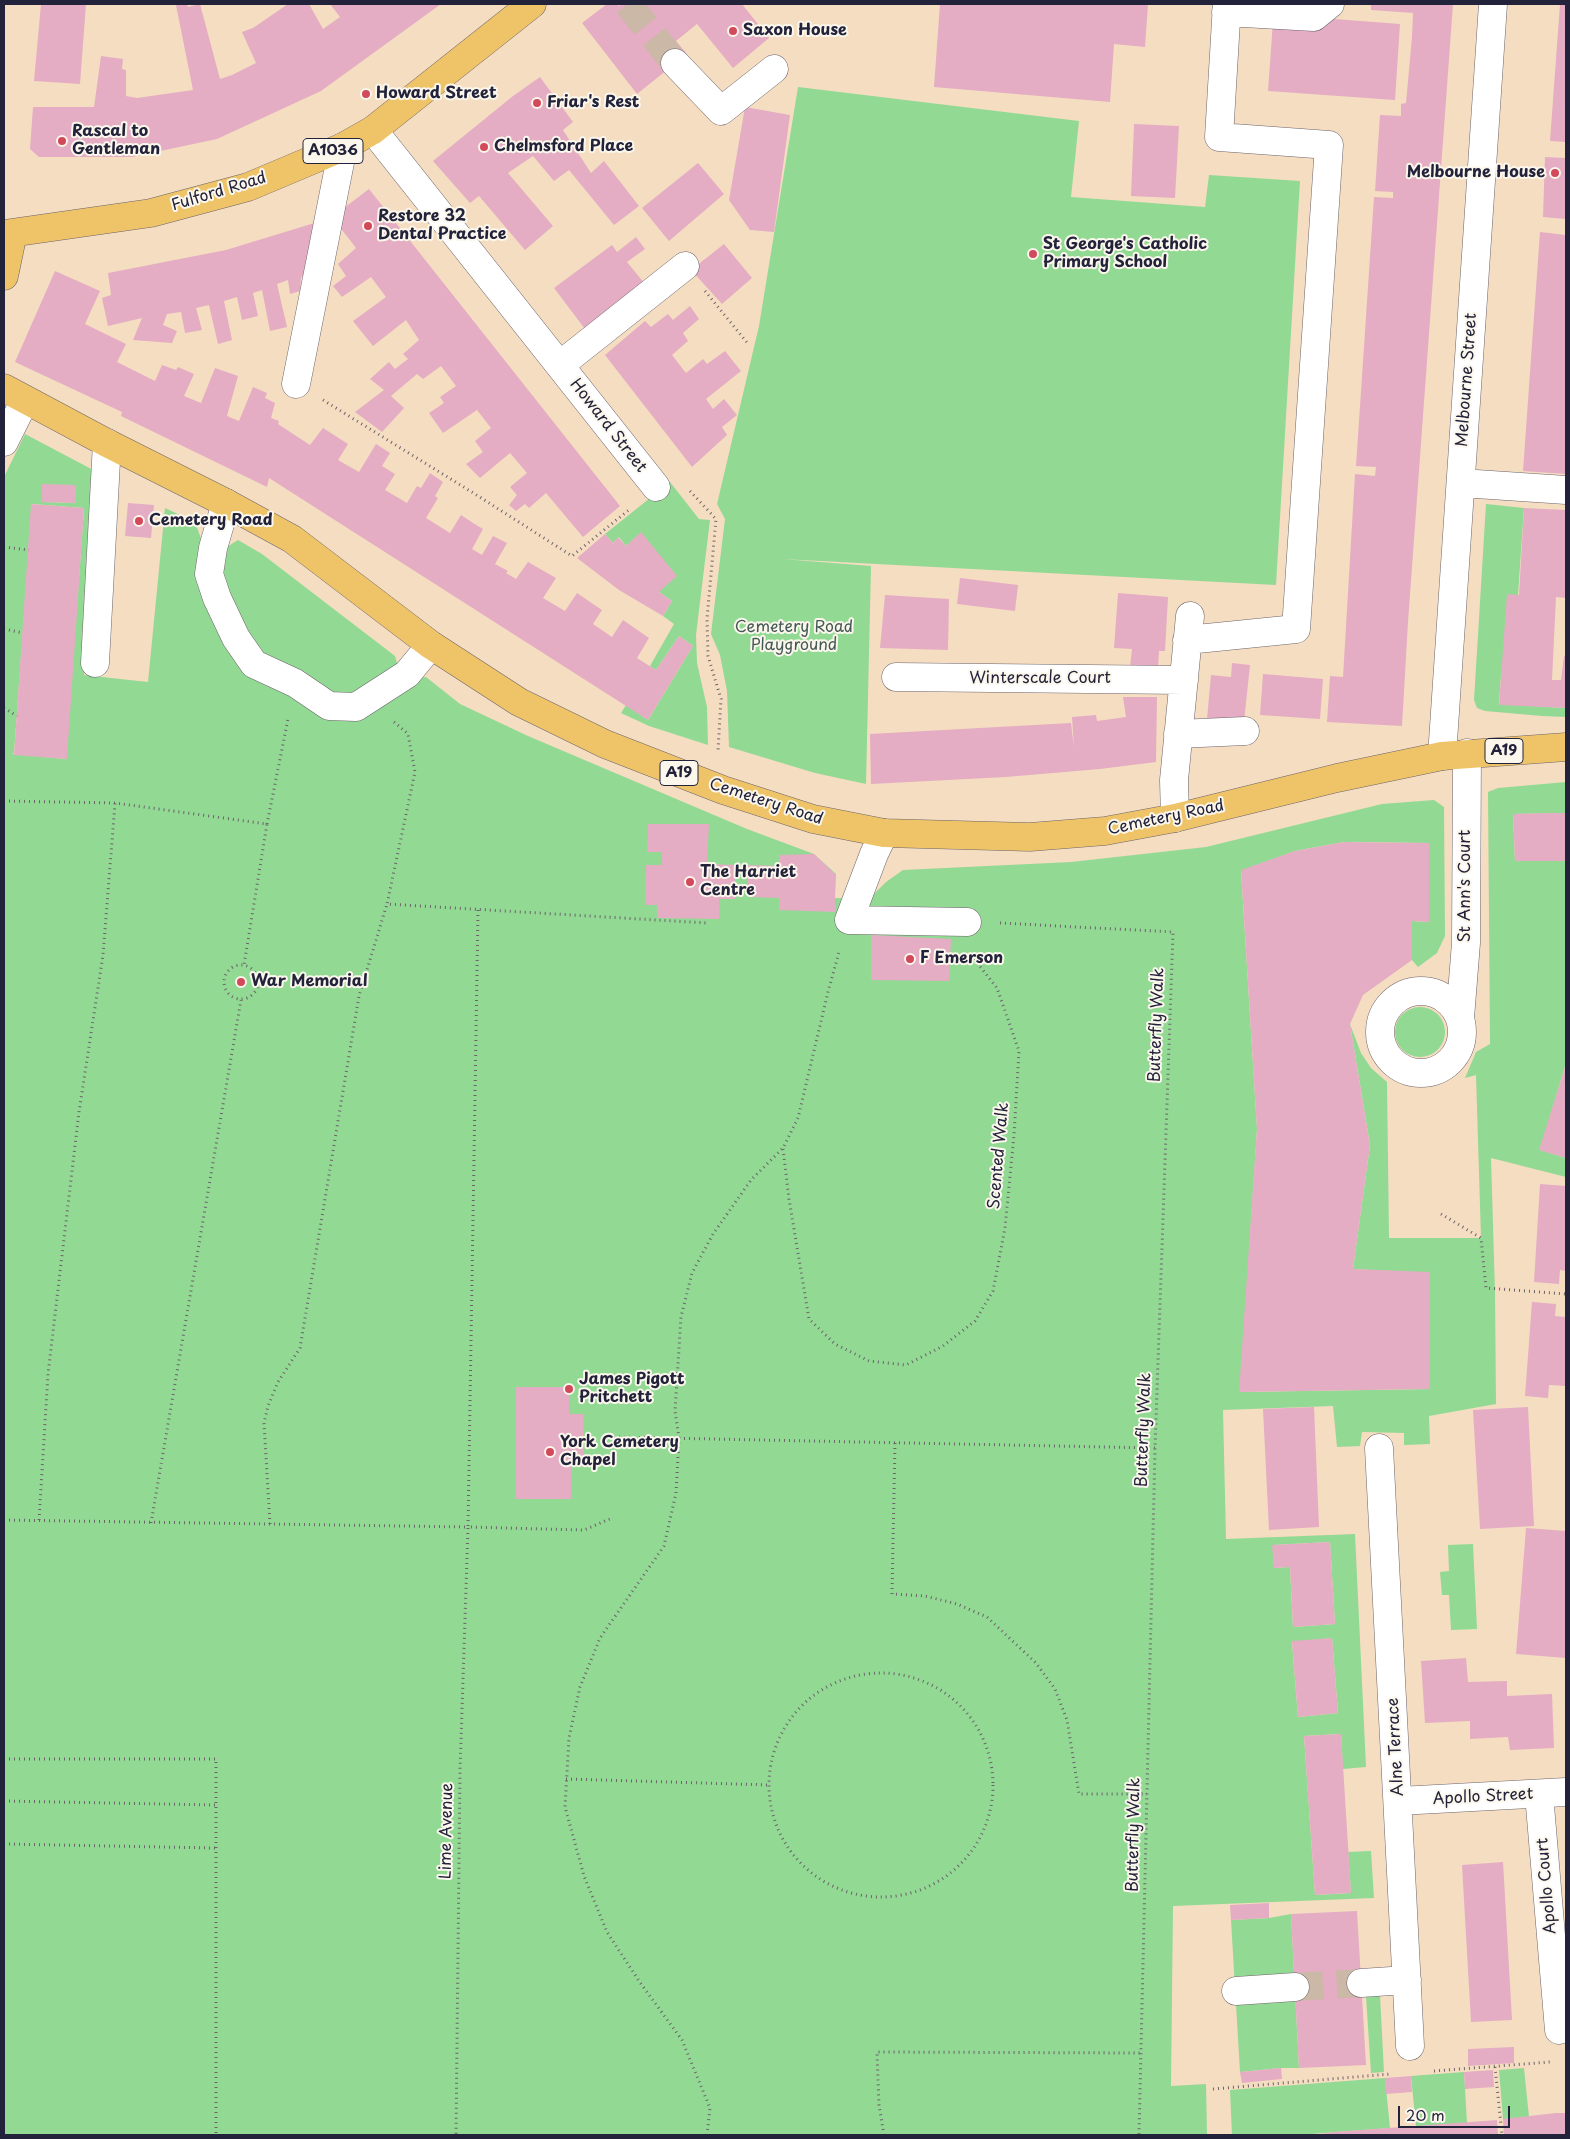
<!DOCTYPE html>
<style>
body{margin:0}
#map{position:relative;width:1570px;height:2139px;overflow:hidden;background:#f5ddc1;font-family:"Playpen Sans",sans-serif}
canvas{display:block}
.frame{position:absolute;inset:0;border:5px solid #22223b;pointer-events:none}
.scale{position:absolute;left:1398px;top:2106px;width:112px;height:22px;box-sizing:border-box;border:2px solid #22223b;border-top:0;padding-left:6px;font-size:15px;line-height:18px;white-space:nowrap;color:#22223b;-webkit-text-stroke:4px #fbf7ec;paint-order:stroke}
</style>
<div id="map">
<canvas width="1570" height="2139"></canvas>
<div class="frame"></div>
<div class="scale">20 m</div>
</div>
<script>
const c = document.querySelector('canvas').getContext('2d');
c.lineJoin = 'round';
function fillPath(path, color) {
  c.fillStyle = color;
  c.fill(path, 'evenodd');
}
function poly(rows) {
  const path = new Path2D();
  for (const r of rows) {
    if (r.length === 3) {
      path.moveTo(r[0] + r[2], r[1]);
      path.arc(r[0], r[1], r[2], 0, 2 * Math.PI);
      continue;
    }
    path.moveTo(r[0], r[1]);
    for (let i = 2; i < r.length; i += 2) path.lineTo(r[i], r[i + 1]);
  }
  return path;
}
function strokePath(path, color, width, dash) {
  c.strokeStyle = color;
  c.lineWidth = width;
  c.lineCap = dash ? 'butt' : 'round';
  c.setLineDash(dash || []);
  c.stroke(path);
}
function write(font, color, halo, rows, align = 'center') {
  c.font = font + ' "Playpen Sans",sans-serif';
  c.lineWidth = 4;
  c.setLineDash([]);
  c.textBaseline = 'middle';
  c.strokeStyle = halo;
  c.fillStyle = color;
  for (const [text, x, y, turn = 0] of rows) {
    c.save();
    c.translate(x, y);
    c.rotate((+turn || 0) * Math.PI / 180);
    c.textAlign = isNaN(turn) ? turn : align;
    if (halo) c.strokeText(text, 0, 0);
    c.fillText(text, 0, 0);
    c.restore();
  }
}
fillPath(poly([
 [798,87,1079,121,1071,197,1205,207,1209,175,1300,181,1276,585,782,559,871,566,866,784,815,773,729,747,727,691,720,655,711,634,725,519,717,504,759,326],
 [25,434,97,472,84,675,148,682,165,508,195,522,203,544,222,550,238,540,262,554,395,656,399,670,413,679,426,677,460,704,528,736,747,829,814,854,836,874,835,898,869,899,886,882,903,870,1071,862,1206,847,1382,804,1434,800,1444,807,1445,936,1437,953,1418,967,1412,960,1412,921,1429,922,1428,843,1344,842,1295,851,1241,871,1257,1129,1240,1392,1430,1389,1430,1273,1353,1269,1370,1145,1350,1024,1361,1053,1371,1068,1387,1082,1389,1238,1481,1238,1476,1075,1465,1078,1476,1052,1490,1044,1488,792,1498,788,1566,782,1566,813,1513,814,1515,861,1566,861,1566,1063,1540,1150,1566,1158,1566,1177,1491,1158,1495,1292,1496,1404,1429,1416,1430,1444,1404,1445,1404,1433,1362,1432,1360,1446,1337,1447,1333,1406,1223,1410,1226,1539,1355,1534,1366,1767,1343,1769,1341,1734,1304,1736,1315,1895,1351,1893,1348,1852,1371,1851,1374,1898,1173,1906,1171,2086,1206,2084,1207,2135,4,2135,4,477],
 [42,484,76,503,42,502],
 [32,504,84,508,66,759,12,754,14,753],
 [1330,1542,1335,1624,1293,1627,1290,1567,1274,1568,1273,1545],
 [1332,1638,1338,1713,1298,1717,1292,1642],
 [670,482,699,519,710,520,696,635,697,663,707,707,708,745,649,726,621,713,626,705,648,720,693,646,679,636,656,670,650,666,674,624,663,616,672,601,659,592,641,533,626,546,619,537,613,543,605,534],
 [1486,504,1524,508,1518,595,1501,676,1499,704,1566,708,1566,717,1542,716,1485,711,1477,708,1474,700],
 [1420,1032,25],
 [1473,1544,1477,1629,1451,1630,1449,1595,1442,1595,1440,1572,1449,1571,1448,1545],
 [1291,1914,1299,2068,1281,2068,1240,2072,1231,1920,1269,1918],
 [1380,1995,1384,2072,1371,2073,1366,1996],
 [1524,2068,1529,2117,1503,2119,1499,2070],
 [1464,2072,1467,2123,1416,2127,1411,2076],
 [1385,2078,1390,2128,1298,2135,1232,2135,1230,2090]
]), '#92d994');
fillPath(poly([
 [41,4,86,4,80,84,34,81],
 [180,4,187,4,188,7,200,4,220,79,232,75,256,63,242,32,253,28,288,4,309,4,323,29,340,17,330,4,441,4,321,91,217,139,132,157,39,157,30,149,33,107,94,107,101,56,123,59,122,69,126,70,126,96,137,98,193,90,176,5],
 [607,4,617,4,619,6,622,4,742,4,769,38,733,68,697,24,676,41,687,54,637,94,582,23],
 [940,4,1148,4,1145,47,1114,44,1110,102,934,87],
 [1371,4,1453,4,1408,622,1402,726,1327,722,1330,676,1343,677,1355,474,1375,476,1376,467,1356,466,1374,197,1393,198,1393,192,1375,191,1380,115,1401,116,1401,104,1406,103,1412,37,1413,13,1371,10],
 [1560,4,1566,4,1566,142,1550,141],
 [1321,18,1400,24,1395,100,1268,91,1273,21],
 [540,77,573,122,563,130,591,173,604,161,639,206,614,225,569,170,554,181,533,156,508,173,553,226,525,250,479,196,470,203,433,161,513,96],
 [745,107,790,115,774,232,750,230,729,200],
 [1134,124,1179,126,1175,198,1131,196],
 [1545,157,1566,158,1566,219,1543,217],
 [698,163,724,194,669,241,642,208],
 [369,189,620,506,583,537,546,493,529,508,525,504,516,511,509,505,517,495,510,487,527,473,510,453,480,478,466,464,483,452,475,441,491,428,477,410,443,433,429,413,444,403,440,397,456,386,441,366,423,379,417,374,391,396,404,408,382,432,355,412,384,390,370,379,389,362,395,369,408,359,403,354,419,340,406,320,373,346,353,321,386,297,371,277,342,297,333,286,346,276,338,264,356,248,332,217],
 [321,221,310,273,301,277,300,291,290,294,288,280,277,284,287,327,270,331,262,290,253,293,258,316,242,320,237,297,224,301,232,340,218,344,209,305,196,308,202,330,185,333,181,312,167,314,163,325,177,331,172,343,133,340,142,318,108,326,102,298,111,295,108,273,226,250],
 [1540,232,1566,235,1566,474,1523,471],
 [636,237,645,249,627,262,645,284,585,329,554,288,612,245,617,252],
 [724,244,752,278,722,304,691,270],
 [55,271,100,291,85,324,126,344,117,362,155,381,162,365,176,370,178,367,194,374,184,396,201,403,215,368,238,376,227,416,239,421,253,387,267,393,265,398,275,403,271,418,279,421,278,424,310,445,323,428,348,444,338,460,359,472,376,444,390,453,382,466,395,474,385,490,407,503,417,486,421,488,430,473,443,482,435,496,438,498,426,518,450,533,461,515,473,523,483,529,472,549,482,555,493,536,507,543,495,564,508,571,506,573,516,579,528,562,556,578,543,598,565,611,577,593,602,610,593,624,612,637,623,620,649,638,637,658,656,670,679,636,693,646,648,720,269,478,267,487,121,416,122,412,15,362],
 [690,306,699,319,683,333,688,341,672,355,686,373,703,359,707,364,725,351,741,371,706,399,713,409,724,399,737,415,722,427,727,435,692,467,605,355,645,321,651,327,668,314,673,320],
 [42,484,76,485,76,503,42,502],
 [128,503,154,505,151,538,125,536],
 [31,504,84,508,67,759,14,755],
 [1524,508,1566,510,1566,598,1556,597,1552,680,1561,680,1564,656,1566,656,1566,708,1499,705,1507,594,1519,595],
 [641,532,677,576,659,592,672,601,663,616,619,590,577,558,605,534,613,543,618,537,626,546],
 [960,578,1018,585,1015,611,957,604],
 [1118,593,1168,597,1165,651,1159,651,1158,668,1130,667,1132,649,1114,648],
 [885,595,949,599,948,650,880,648],
 [1232,663,1250,665,1244,722,1207,719,1211,675,1231,677],
 [1263,674,1323,679,1320,719,1260,715],
 [1123,697,1157,697,1156,762,1100,769,1006,777,871,784,870,734,1071,723,1074,748,1072,717,1096,715,1097,721,1126,717],
 [1548,813,1566,813,1566,861,1515,861,1513,814],
 [648,824,709,824,707,864,736,865,735,899,719,899,719,919,657,918,657,905,645,905,646,865,662,865,662,852,647,852],
 [1344,842,1429,843,1429,922,1412,921,1412,960,1363,995,1350,1024,1370,1145,1353,1269,1430,1272,1430,1389,1239,1392,1257,1129,1241,870,1295,851],
 [814,854,835,874,835,912,779,910,779,898,748,897,747,865,779,866,780,855],
 [871,935,951,939,949,981,871,980],
 [1566,1064,1566,1158,1539,1150],
 [1540,1184,1566,1186,1566,1271,1560,1270,1559,1284,1534,1282],
 [1532,1302,1556,1304,1555,1316,1566,1317,1566,1386,1549,1385,1548,1398,1525,1396],
 [516,1387,569,1387,569,1414,583,1414,584,1464,571,1464,571,1499,516,1499],
 [1314,1407,1319,1527,1269,1530,1263,1409],
 [1528,1407,1534,1526,1480,1529,1473,1410],
 [1526,1528,1566,1531,1566,1658,1516,1654],
 [1330,1542,1335,1624,1293,1627,1290,1567,1274,1568,1272,1545],
 [1332,1638,1338,1713,1298,1717,1292,1641],
 [1466,1658,1468,1682,1507,1681,1507,1696,1552,1694,1554,1748,1510,1750,1508,1737,1470,1739,1470,1721,1425,1723,1421,1661],
 [1341,1734,1351,1893,1315,1895,1304,1736],
 [1503,1862,1512,2020,1471,2022,1462,1865],
 [1269,1903,1269,1918,1231,1920,1230,1905],
 [1357,1911,1366,2065,1299,2068,1291,1914],
 [1514,2047,1514,2063,1468,2066,1468,2049],
 [1281,2068,1282,2079,1242,2083,1240,2072],
 [1493,2070,1494,2087,1465,2089,1464,2072],
 [1411,2076,1412,2092,1386,2094,1385,2078],
 [1556,2113,1566,2113,1566,2135,1504,2135,1503,2119],
 [1497,2120,1498,2135,1315,2135,1334,2132]
]), '#e4adc3');
strokePath(poly([
 [628,4,675,63],
 [1295,1987,1361,1983]
]), '#cbb8a6', 28, [28, 14]);
const minor = poly([
 [1226,12,1314,17,1330,4],
 [675,63,721,111,774,69],
 [373,130,656,487],
 [560,365,685,266],
 [296,384,343,147],
 [4,442,25,400],
 [1461,483,1566,490],
 [226,503,213,548,209,574,217,598,236,638,254,664,295,683,329,706,356,707,407,674,431,645],
 [1187,640,1296,629,1329,145,1219,137,1227,4],
 [95,663,107,443],
 [896,677,1184,680],
 [1178,734,1245,731],
 [1442,756,1493,4],
 [1175,818,1174,780,1190,616],
 [884,833,874,854,849,920,967,922],
 [1421,1032,41],
 [1460,1018,1466,943,1467,753],
 [1379,1448,1410,2046],
 [1539,1794,1559,2030,1566,2029],
 [1399,1801,1566,1792],
 [1361,1983,1407,1980],
 [1236,1991,1295,1987]
]);
const major = poly([
 [4,234,151,213,248,187,343,147,373,130,532,4],
 [4,276,13,233],
 [4,388,107,443,226,503,292,539,431,645,519,702,605,744,723,790,813,819,884,833,1030,837,1105,831,1175,818,1337,778,1442,756,1566,747]
]);
strokePath(minor, '#6c636a', 29);
strokePath(major, '#6c636a', 29);
strokePath(poly([
 [705,291,749,345],
 [323,400,475,494,572,556,630,509],
 [690,491,716,519,707,619,708,656,721,699,718,751],
 [4,547,29,550],
 [4,629,23,633],
 [4,708,17,716],
 [394,722,408,734,415,772,387,904,707,923],
 [4,801,115,803,267,824,244,965],
 [267,824,288,719],
 [478,910,468,1527,584,1530,612,1518],
 [1000,923,1173,932,1155,1448,1139,2135],
 [241,982,17],
 [783,1149,789,1199,809,1319,835,1344,869,1361,906,1365,943,1346,975,1321,993,1291,1005,1228,1014,1135,1019,1051,997,988,971,955],
 [1441,1214,1481,1238,1486,1288,1566,1294],
 [614,1437,1155,1448],
 [895,1443,892,1594,925,1596,957,1604,987,1617,1036,1663,1055,1689,1067,1720,1079,1794,1147,1794],
 [4,1520,468,1527,460,1771,456,2135],
 [39,1520,48,1374,79,1112,103,955,115,803],
 [151,1523,241,1000],
 [270,1524,264,1423,268,1406,278,1382,300,1348,359,996,387,904],
 [881,1785,112],
 [4,1759,216,1759,216,2135],
 [566,1779,770,1785],
 [4,1801,216,1805],
 [4,1844,215,1848],
 [1495,2067,1502,2135],
 [1434,2071,1550,2062],
 [1213,2089,1390,2074],
 [707,2135,710,2108,682,2040,639,1981,607,1932,584,1876,565,1807,569,1738,580,1687,600,1638,664,1546,676,1493,679,1438,675,1411,681,1317,692,1273,713,1234,751,1180,783,1148,798,1118,828,992,839,952],
 [884,2135,879,2105,877,2052,1141,2053]
]), '#6c636a', 3, [1, 4]);
strokePath(minor, '#fff', 28);
strokePath(major, '#efc469', 28);
for (const [x, y, r, color] of [
 [733,31,5,"#d1495b"],
 [366,94,5,"#d1495b"],
 [537,103,5,"#d1495b"],
 [62,141,5,"#d1495b"],
 [484,147,5,"#d1495b"],
 [1555,173,5,"#d1495b"],
 [368,226,5,"#d1495b"],
 [1033,254,5,"#d1495b"],
 [139,521,5,"#d1495b"],
 [690,882,5,"#d1495b"],
 [910,959,5,"#d1495b"],
 [241,982,5,"#d1495b"],
 [569,1389,5,"#d1495b"],
 [550,1452,5,"#d1495b"]
]) {
  const dot = new Path2D();
  dot.arc(x, y, r, 0, 2 * Math.PI);
  c.fillStyle = color;
  c.fill(dot);
  strokePath(dot, '#fbf7ec', 2);
}
for (const [x, y, w] of [
 [333,151,60],
 [1504,751,38],
 [679,773,38]
]) {
  const box = new Path2D();
  box.roundRect(x - w / 2, y - 12.5, w, 25, 4);
  c.fillStyle = '#fbf7ec';
  c.fill(box);
  strokePath(box, '#22223b', 1);
}
write('bold 15px', '#22223b', null, [
 ["A1036",333,151],
 ["A19",1504,751],
 ["A19",679,773]
]);
write('bold 16px', '#22223b', '#fbf7ec', [
 ["Saxon House",743,31],
 ["Howard Street",376,94],
 ["Friar's Rest",547,103],
 ["Rascal to",72,132],
 ["Gentleman",72,150],
 ["Chelmsford Place",494,147],
 ["Melbourne House",1545,173,"right"],
 ["Restore 32",378,217],
 ["Dental Practice",378,235],
 ["St George's Catholic",1043,245],
 ["Primary School",1043,263],
 ["Cemetery Road",149,521],
 ["The Harriet",700,873],
 ["Centre",700,891],
 ["F Emerson",920,959],
 ["War Memorial",251,982],
 ["James Pigott",579,1380],
 ["Pritchett",579,1398],
 ["York Cemetery",560,1443],
 ["Chapel",560,1461]
], 'left');
write('16px', '#22223b', '#fbf7ec', [
 ["Fulford Road",219,192,-17],
 ["Melbourne Street",1467,380,-86],
 ["Howard Street",608,426,52],
 ["Winterscale Court",1040,679],
 ["Cemetery Road",766,802,18],
 ["Cemetery Road",1166,818,-12],
 ["St Ann's Court",1466,886,-90],
 ["Butterfly Walk",1157,1025,-88],
 ["Scented Walk",999,1156,-85],
 ["Butterfly Walk",1144,1430,-88],
 ["Alne Terrace",1396,1747,-93],
 ["Apollo Street",1483,1797,-3],
 ["Lime Avenue",447,1831,-89],
 ["Butterfly Walk",1134,1835,-89],
 ["Apollo Court",1547,1886,-95]
]);
write('16px', '#445956', '#fbf7ec', [
 ["Cemetery Road",794,628],
 ["Playground",794,646]
]);
</script>
